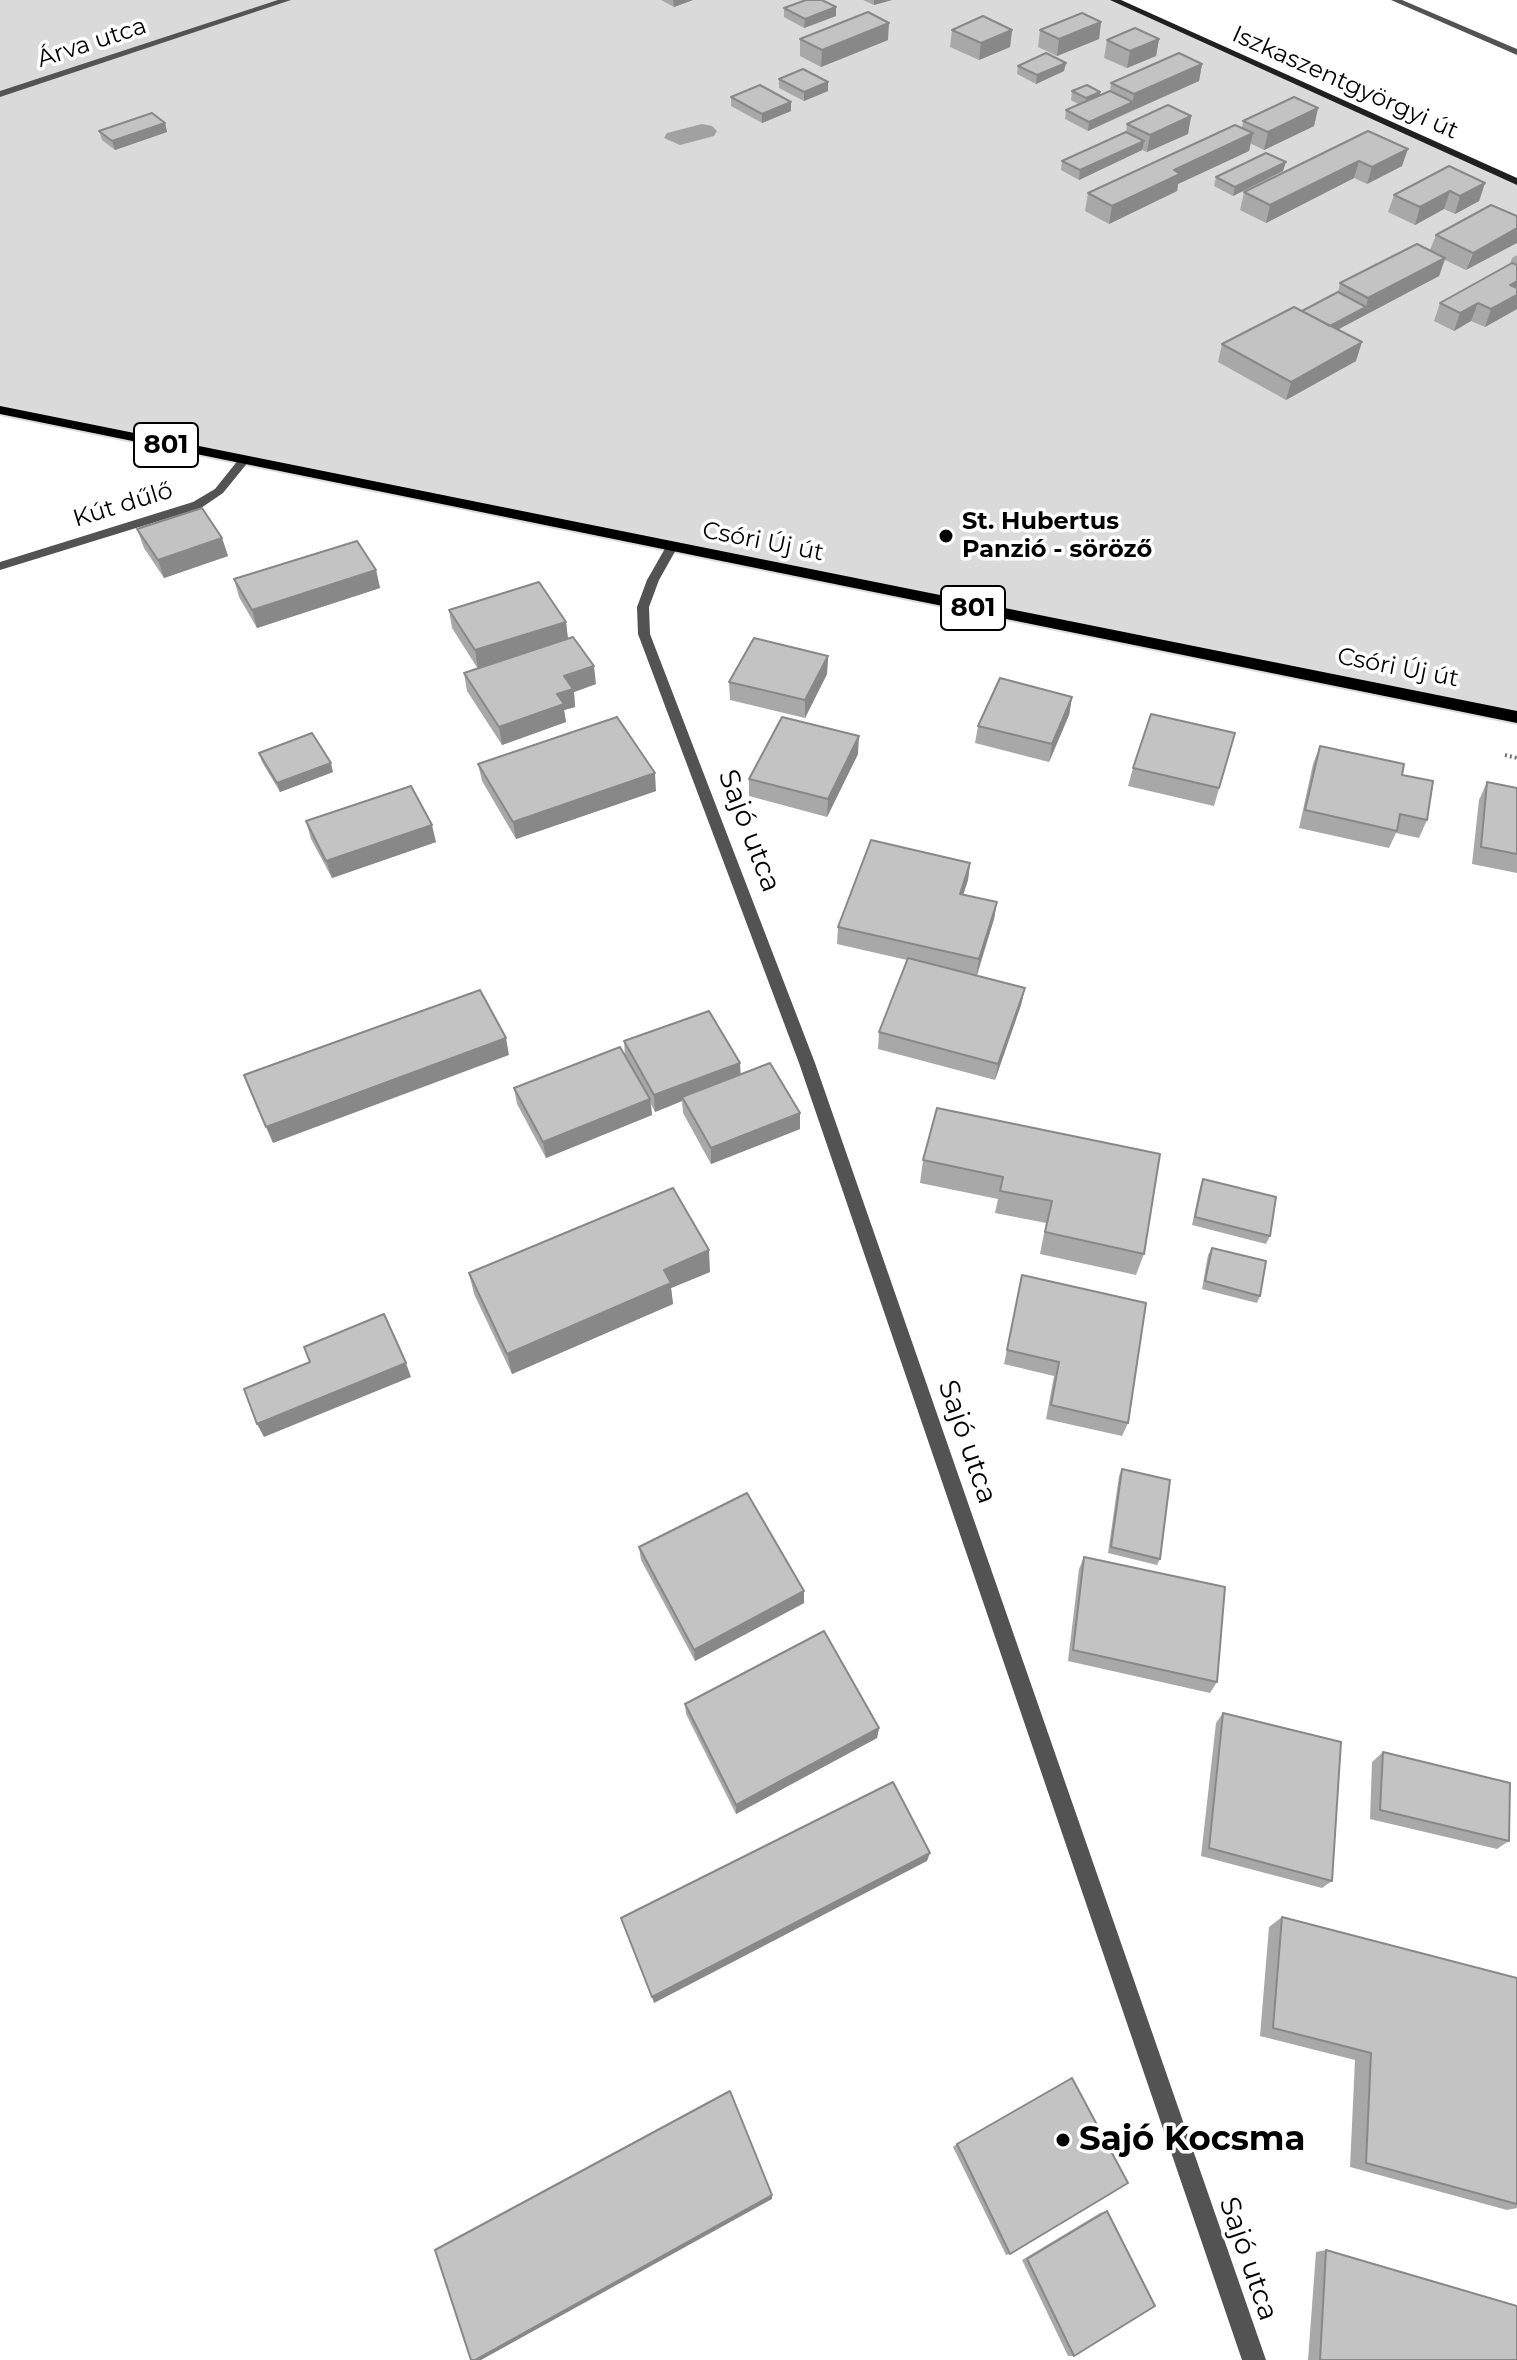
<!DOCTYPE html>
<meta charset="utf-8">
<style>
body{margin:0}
canvas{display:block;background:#fff}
</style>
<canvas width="1517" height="2360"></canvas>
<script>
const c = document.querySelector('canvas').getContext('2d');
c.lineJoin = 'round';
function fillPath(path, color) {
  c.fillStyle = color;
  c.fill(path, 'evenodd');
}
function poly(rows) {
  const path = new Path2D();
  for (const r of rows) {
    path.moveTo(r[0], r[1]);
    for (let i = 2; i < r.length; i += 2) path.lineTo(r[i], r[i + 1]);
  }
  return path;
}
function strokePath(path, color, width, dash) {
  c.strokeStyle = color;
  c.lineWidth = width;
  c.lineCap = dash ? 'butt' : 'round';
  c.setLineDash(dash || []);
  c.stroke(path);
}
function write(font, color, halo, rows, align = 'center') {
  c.font = font + ' Montserrat,sans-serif';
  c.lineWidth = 7;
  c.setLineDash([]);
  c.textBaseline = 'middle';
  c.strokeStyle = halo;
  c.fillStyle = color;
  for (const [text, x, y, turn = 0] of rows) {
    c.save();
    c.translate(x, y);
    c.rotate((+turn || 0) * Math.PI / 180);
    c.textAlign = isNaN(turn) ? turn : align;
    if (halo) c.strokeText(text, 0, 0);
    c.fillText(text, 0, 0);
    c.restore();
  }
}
fillPath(poly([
 [0,0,1114,0,1517,182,1517,717,0,410]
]), '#dadada');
fillPath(poly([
 [702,124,712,126,717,131,714,136,680,145,664,138,667,133]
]), '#a1a1a1');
const primary = poly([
 [0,406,1517,711,1517,723,0,414,0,406]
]);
strokePath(primary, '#dbdbdb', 4);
strokePath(poly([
 [1505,755,1517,758]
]), '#757575', 4, [2, 3]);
fillPath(poly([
 [278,0,291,0,0,97,0,91,278,0],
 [1391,0,1402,0,1517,49,1517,55,1391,0],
 [243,458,249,461,223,493,201,508,0,570,0,562,193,502,215,489,239,459,243,458],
 [671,544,677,548,659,580,649,607,650,634,815,1063,1266,2360,1242,2360,799,1063,638,634,637,607,647,580,667,545,671,544]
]), '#535353');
fillPath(poly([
 [1110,0,1121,0,1517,178,1517,185,1110,0]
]), '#202020');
fillPath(primary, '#000');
fillPath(poly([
 [661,0,693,0,674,7],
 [863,0,892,0,874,5],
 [784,8,836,16,804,28,784,17],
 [1101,22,1099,39,1057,56,1038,47,1040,30],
 [952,30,1012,30,1010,47,979,60,950,47],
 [800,39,888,40,821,67,800,56],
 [1159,39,1156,56,1127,68,1104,58,1107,40],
 [1202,64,1199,81,1088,131,1065,119,1066,110,1080,105,1071,100,1072,91,1100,92,1100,96,1110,91,1111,83],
 [1018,66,1064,71,1036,84,1017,74],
 [779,79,828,91,804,101,779,88],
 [731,97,791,111,762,123,731,106],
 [1318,108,1314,126,1264,150,1250,143,1249,151,1178,184,1177,191,1109,224,1085,211,1088,193,1242,128,1243,121],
 [1191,116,1188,134,1147,152,1142,150,1079,180,1061,170,1062,161,1126,132,1127,124],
 [165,123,167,132,115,150,102,140,99,131],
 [1368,131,1402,166,1367,184,1354,178,1266,223,1240,210,1244,192],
 [1283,171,1233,196,1214,186,1216,177],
 [1485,183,1479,201,1455,214,1444,209,1415,225,1388,212,1394,195],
 [1491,205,1466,270,1445,260,1439,276,1337,330,1356,361,1286,400,1218,362,1222,344,1301,311,1338,292,1340,283,1430,250,1436,235],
 [1517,255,1517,309,1485,327,1471,321,1454,331,1434,321,1440,303,1510,264,1512,258],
 [137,529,222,538,228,556,164,578,144,548],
 [376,570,380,588,257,628,239,597,234,579],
 [449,610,566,622,568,639,596,684,574,692,575,707,564,710,566,722,502,745,467,691,464,673,478,669,452,628],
 [828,656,827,674,805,718,730,700,729,682],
 [1072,697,1069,715,1049,762,975,743,978,726],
 [1235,733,1214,806,1128,786,1133,768],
 [1320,746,1402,775,1427,820,1419,838,1396,833,1389,848,1299,828,1313,764],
 [259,753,333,772,280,792,262,762],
 [858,754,827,817,749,796,749,779],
 [478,764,656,791,516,839,482,781],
 [1487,782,1517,788,1517,873,1472,864,1479,800],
 [306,821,436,842,332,878,311,839],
 [970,863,968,880,963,894,997,902,994,919,977,976,1025,988,1021,1005,995,1080,878,1049,879,1032,907,960,837,944,838,927],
 [624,1041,741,1074,800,1129,711,1164,683,1113,682,1101,655,1112,651,1104,652,1115,546,1158,517,1104,514,1088,625,1057],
 [937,1108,1144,1254,1136,1275,1040,1254,1046,1223,995,1213,998,1199,920,1183,923,1160],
 [1203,1179,1270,1236,1266,1244,1192,1225,1200,1187],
 [1212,1248,1260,1296,1257,1303,1202,1289,1208,1255],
 [710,1272,671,1288,673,1304,512,1374,474,1294,469,1273],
 [1022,1275,1128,1423,1122,1436,1046,1419,1054,1376,1004,1364],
 [1122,1469,1160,1559,1157,1565,1108,1553,1119,1476],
 [639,1547,804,1603,695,1661,641,1560],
 [1084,1557,1217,1682,1210,1693,1068,1661,1079,1569],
 [685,1704,879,1728,877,1738,736,1814,686,1714],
 [1223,1713,1332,1881,1322,1888,1201,1856,1216,1723],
 [1383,1752,1509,1841,1497,1849,1370,1819,1372,1762],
 [1282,1917,1517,1978,1517,2208,1507,2210,1350,2167,1355,2060,1260,2036,1269,1927],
 [957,2144,1010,2254,1006,2255,953,2147],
 [1107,2211,1074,2356,1068,2356,1022,2260,1100,2213],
 [1326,2250,1517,2360,1308,2360,1316,2252]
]), '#a8a8a8');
fillPath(poly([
 [673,0,693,0,674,7],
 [874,0,892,0,874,5],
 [836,7,836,16,804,28,805,19],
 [1101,22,1099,39,1057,56,1059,39],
 [889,23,888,40,821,67,822,50],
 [1012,30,1010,47,979,60,981,43],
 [1159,39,1156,56,1127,68,1130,51],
 [1066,63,1064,71,1036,84,1037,75],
 [1202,64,1199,81,1131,111,1134,94],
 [828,82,828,91,804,101,804,92],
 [1100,92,1099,101,1085,107,1086,98],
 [791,102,791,111,762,123,762,114],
 [1133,102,1131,111,1088,131,1089,122],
 [1318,108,1314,126,1264,150,1268,132],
 [1191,116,1188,134,1147,152,1150,135],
 [165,123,167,132,115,150,112,141],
 [1253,133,1249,151,1178,184,1177,191,1109,224,1112,206,1174,170],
 [1144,141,1142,150,1079,180,1080,170],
 [1408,149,1402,166,1367,184,1372,167],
 [1359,161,1354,178,1266,223,1270,205],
 [1286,162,1283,171,1233,196,1235,187],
 [1485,183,1479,201,1455,214,1460,196],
 [1450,191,1444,209,1415,225,1420,207],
 [1517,228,1517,243,1466,270,1473,253],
 [1445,258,1439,276,1318,340,1320,331,1366,307,1368,298],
 [1517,281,1517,309,1485,327,1491,309,1510,285],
 [1478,303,1471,321,1454,331,1460,313],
 [1362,342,1356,361,1286,400,1291,382],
 [222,538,228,556,164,578,158,560],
 [376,570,380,588,257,628,252,610],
 [566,622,568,640,478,669,475,650],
 [828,656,827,674,805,718,805,700],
 [594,666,596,684,574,692,575,707,564,710,566,722,502,745,499,727,557,694,564,676],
 [1072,697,1069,715,1049,762,1052,744],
 [859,736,858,754,827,817,828,799],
 [331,763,333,772,280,792,277,783],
 [655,773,656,791,516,839,513,822],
 [432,825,436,842,332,878,326,861],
 [970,863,968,880,958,911,960,894],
 [997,902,994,919,976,976,979,959],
 [1025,988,1021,1005,995,1080,998,1064],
 [506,1038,509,1055,273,1143,266,1127],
 [740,1063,741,1079,682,1097,682,1101,655,1112,654,1095],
 [650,1099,652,1115,546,1158,543,1142],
 [800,1113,800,1129,711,1164,711,1148],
 [709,1250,710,1272,671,1288,673,1304,512,1374,507,1354,664,1270],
 [406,1363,411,1377,264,1437,257,1424],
 [804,1591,804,1603,695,1661,694,1650],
 [879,1728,877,1738,736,1814,736,1805],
 [930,1853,927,1861,654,2003,652,1997],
 [772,2195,772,2199,481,2360,475,2360]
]), '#888');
const building = poly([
 [806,0,822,0,836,7,805,19,784,8,806,0],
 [868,12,889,23,822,50,800,39,868,12],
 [1082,13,1101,22,1059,39,1040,30,1082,13],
 [983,16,1012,30,981,43,952,30,983,16],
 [1135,28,1159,39,1130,51,1107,40,1135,28],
 [1046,53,1066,63,1037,75,1018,66,1046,53],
 [1179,53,1202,64,1134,94,1111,83,1179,53],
 [803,69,828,82,804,92,779,79,803,69],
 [760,85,791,102,762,114,731,97,760,85],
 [1087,85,1100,92,1086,98,1072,91,1087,85],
 [1110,91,1133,102,1089,122,1066,110,1110,91],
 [1294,97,1318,108,1268,132,1243,121,1294,97],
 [1168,105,1191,116,1150,135,1127,124,1168,105],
 [152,113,165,123,112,141,99,131,152,113],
 [1235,125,1253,133,1174,170,1180,174,1112,206,1088,193,1235,125],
 [1368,131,1408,149,1372,167,1359,161,1270,205,1244,192,1368,131],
 [1126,132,1144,141,1080,170,1062,161,1126,132],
 [1266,153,1286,162,1235,187,1216,177,1266,153],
 [1449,166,1485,183,1460,196,1450,191,1420,207,1394,195,1449,166],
 [1491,205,1517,216,1517,228,1473,253,1436,235,1491,205],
 [1417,244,1445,258,1368,298,1340,283,1417,244],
 [1512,263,1517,265,1517,281,1510,285,1517,288,1517,295,1491,309,1478,303,1460,313,1440,303,1512,263],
 [1338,292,1366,307,1330,326,1302,311,1338,292],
 [1294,307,1362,342,1291,382,1222,344,1294,307],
 [202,508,222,538,158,560,137,529,202,508],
 [357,541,376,570,252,610,234,579,357,541],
 [539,582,566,622,475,650,449,610,539,582],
 [573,637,594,666,564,676,573,689,557,694,564,704,499,727,464,673,573,637],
 [754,638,828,656,805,700,729,682,754,638],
 [1000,678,1072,697,1052,744,978,726,1000,678],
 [1151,714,1235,733,1219,788,1133,768,1151,714],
 [617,717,655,773,513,822,478,764,617,717],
 [782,717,859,736,828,799,749,779,782,717],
 [312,733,331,763,277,783,259,753,312,733],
 [1320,746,1404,764,1402,775,1433,781,1427,820,1400,814,1397,831,1305,810,1320,746],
 [1487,782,1517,788,1517,854,1481,847,1487,782],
 [411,786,432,825,326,861,306,821,411,786],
 [871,840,970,863,960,894,997,902,979,959,838,927,871,840],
 [908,958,1025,988,998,1064,879,1032,908,958],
 [480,990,506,1038,266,1127,244,1075,480,990],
 [709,1011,740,1063,654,1095,624,1041,709,1011],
 [620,1047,650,1099,543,1142,514,1088,620,1047],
 [770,1063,800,1113,711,1148,682,1097,770,1063],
 [937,1108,1160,1154,1144,1254,1045,1232,1052,1201,1000,1191,1003,1177,923,1160,937,1108],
 [1203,1179,1276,1197,1270,1236,1195,1217,1203,1179],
 [673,1188,709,1250,664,1270,671,1283,507,1354,469,1273,673,1188],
 [1212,1248,1266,1261,1260,1296,1205,1281,1212,1248],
 [1022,1275,1146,1303,1128,1423,1051,1405,1059,1362,1007,1350,1022,1275],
 [384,1314,406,1363,257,1424,244,1389,310,1362,304,1347,384,1314],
 [1122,1469,1170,1480,1160,1559,1111,1547,1122,1469],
 [747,1493,804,1591,694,1650,639,1547,747,1493],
 [1084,1557,1225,1587,1217,1682,1073,1650,1084,1557],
 [824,1631,879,1728,736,1805,685,1704,824,1631],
 [1223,1713,1341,1742,1332,1881,1209,1848,1223,1713],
 [1383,1752,1510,1783,1509,1841,1380,1810,1383,1752],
 [893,1782,930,1853,652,1997,621,1918,893,1782],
 [1282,1917,1517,1978,1517,2204,1366,2163,1371,2053,1273,2028,1282,1917],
 [1072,2078,1128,2183,1010,2254,957,2144,1072,2078],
 [730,2091,772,2195,475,2360,471,2360,435,2250,730,2091],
 [1107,2211,1155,2306,1074,2356,1027,2259,1107,2211],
 [1326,2250,1517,2306,1517,2360,1320,2360,1326,2250]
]);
fillPath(building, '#c3c3c3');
strokePath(building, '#888', 2);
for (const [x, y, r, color] of [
 [946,536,8,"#000"],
 [1063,2140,8,"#000"]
]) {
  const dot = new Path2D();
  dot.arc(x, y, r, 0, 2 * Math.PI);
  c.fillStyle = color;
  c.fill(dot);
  strokePath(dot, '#fff', 3);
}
write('24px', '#000', '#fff', [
 ["Árva utca",92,43,-18],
 ["Iszkaszentgyörgyi út",1345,83,24],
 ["Kút dűlő",123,505,-17],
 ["Csóri Új út",763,542,11],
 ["Csóri Új út",1398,668,11]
]);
write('bold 24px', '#000', '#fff', [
 ["St. Hubertus",962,522],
 ["Panzió - söröző",962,550]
], 'left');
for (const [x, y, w] of [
 [166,445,64],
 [973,608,64]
]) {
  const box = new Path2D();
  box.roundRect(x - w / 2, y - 22, w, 44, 6);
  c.fillStyle = '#fff';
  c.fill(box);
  strokePath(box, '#000', 2);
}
write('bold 26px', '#000', null, [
 ["801",166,445],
 ["801",973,608]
]);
write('28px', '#000', '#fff', [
 ["Sajó utca",749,831,69],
 ["Sajó utca",967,1442,71],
 ["Sajó utca",1248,2259,71]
]);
write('bold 34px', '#000', '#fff', [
 ["Sajó Kocsma",1079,2140]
], 'left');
</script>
